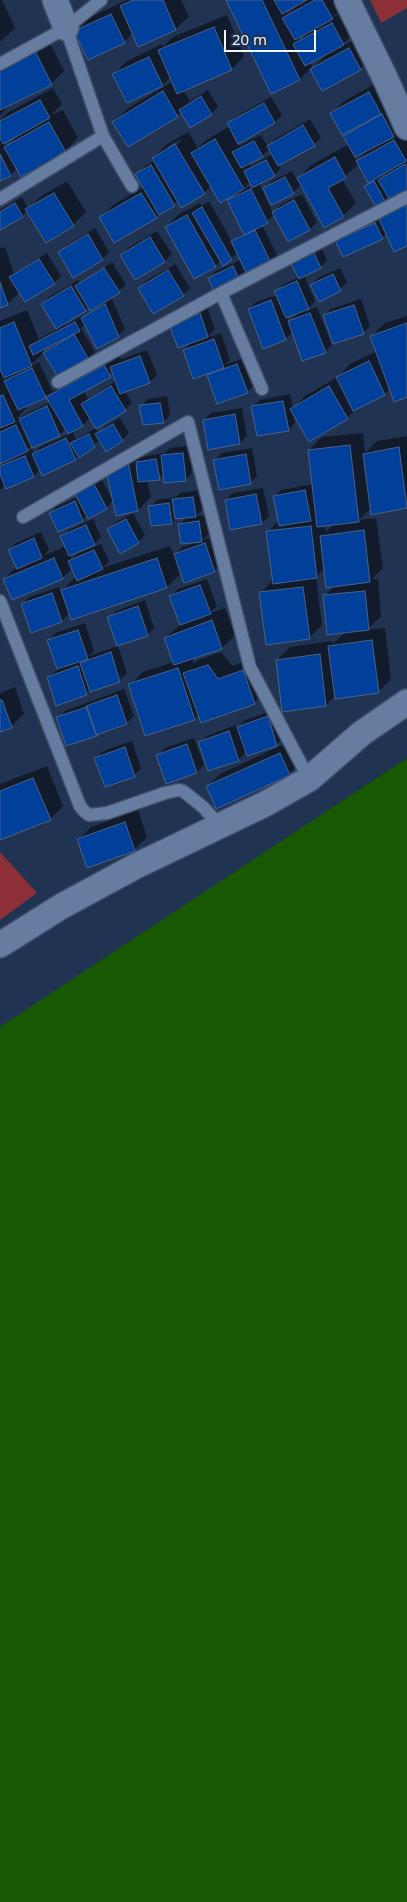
<!DOCTYPE html>
<style>
body{margin:0}
#map{position:relative;width:407px;height:1902px;overflow:hidden;background:#203352;font-family:"Noto Sans",sans-serif}
canvas{display:block}
.scale{position:absolute;left:224px;top:30px;width:92px;height:22px;box-sizing:border-box;border:2px solid #f0f5fd;border-top:0;padding-left:6px;font-size:15px;line-height:18px;white-space:nowrap;color:#f0f5fd;-webkit-text-stroke:4px #203352;paint-order:stroke}
</style>
<div id="map">
<canvas width="407" height="1902"></canvas>
<div class="scale">20 m</div>
</div>
<script>
const c = document.querySelector('canvas').getContext('2d');
c.lineJoin = 'round';
function fillPath(path, color) {
  c.fillStyle = color;
  c.fill(path, 'evenodd');
}
function poly(rows) {
  const path = new Path2D();
  for (const r of rows) {
    path.moveTo(r[0], r[1]);
    for (let i = 2; i < r.length; i += 2) path.lineTo(r[i], r[i + 1]);
  }
  return path;
}
function strokePath(path, color, width, dash) {
  c.strokeStyle = color;
  c.lineWidth = width;
  c.lineCap = dash ? 'butt' : 'round';
  c.setLineDash(dash || []);
  c.stroke(path);
}
fillPath(poly([
 [370,0,407,0,407,8,381,23],
 [0,852,37,893,0,920]
]), '#8c2f36');
fillPath(poly([
 [407,758,407,1902,0,1902,0,1027]
]), '#195802');
fillPath(poly([
 [0,0,2,0,15,28,0,42],
 [127,0,181,0,189,16,176,29,138,45,133,33,124,42,76,31,89,18],
 [227,0,342,0,345,5,333,17,345,11,356,31,340,47,362,36,373,56,360,69,323,90,311,68,300,79],
 [297,5,288,14,286,10],
 [306,34,300,40,298,37],
 [328,53,313,68,310,62],
 [227,15,244,56,232,69,183,90,190,101,208,90,218,107,211,114,182,112,129,146,114,122,127,109,173,81,171,76,163,85,127,101,114,74,127,61,162,44,163,47,173,37],
 [48,39,64,71,51,84,11,103,0,115,0,63],
 [382,80,406,123,396,133,407,128,407,158,403,162,407,161,407,192,390,198,386,202,366,186,373,179,359,164,342,179,356,203,343,216,301,184,293,193,265,188,272,181,292,171,297,180,311,165,349,144,331,114,344,101],
 [367,150,368,150,357,161,354,157],
 [389,170,382,177,380,174],
 [53,88,62,104,51,115,63,110,78,138,65,151,17,168,10,175,0,180,0,120,7,113],
 [18,135,7,147,4,142],
 [271,97,282,115,275,122,237,143,239,146,261,135,268,147,275,139,310,119,321,138,314,144,279,164,281,168,274,175,259,183,273,213,280,205,302,194,317,222,310,229,275,214,262,225,278,257,271,264,247,272,239,280,209,278,216,271,241,260,238,253,223,265,221,261,215,266,166,227,179,214,200,203,202,206,209,201,232,242,244,233,228,200,233,195,211,186,204,193,178,201,156,217,100,218,113,205,144,187,137,174,144,167,155,160,153,158,166,145,188,132,198,148,205,141,230,126,228,124,235,117],
 [180,140,181,142,167,150,167,147],
 [270,149,272,154,251,166,249,163,262,156],
 [251,181,253,185,242,190],
 [67,181,86,212,73,225,27,211,22,216,0,229,0,210,22,197,28,208,40,197],
 [407,198,407,245,387,233,382,238,337,241,344,234],
 [95,228,109,252,102,259,59,253,66,246],
 [157,231,172,254,165,261,136,278,121,255,128,248],
 [320,245,327,260,320,267,304,275,315,301,305,312,317,307,332,345,325,352,293,332,285,339,249,309,256,302,277,295,276,291,283,285,299,277,292,262],
 [299,312,289,322,287,317],
 [5,247,14,273,47,253,61,276,54,283,20,292,7,304,0,307,0,248],
 [112,262,126,285,111,297,125,329,118,336,85,324,81,328,95,352,88,359,45,353,54,344,43,349,44,352,29,367,39,362,53,392,61,384,117,353,121,359,147,350,157,375,150,382,125,391,132,403,125,410,90,418,83,425,72,431,76,439,96,428,98,433,104,427,120,418,129,433,122,440,100,440,75,459,40,469,34,476,7,487,6,484,0,490,0,466,6,459,0,462,0,321,27,310,39,339,58,329,42,304,49,297,78,280,80,283],
 [89,307,91,311,83,317,82,316,66,325,64,323],
 [113,372,116,381,88,399,83,390],
 [47,395,51,402,16,419,27,407,26,405],
 [66,429,69,434,40,447,34,454,32,449,25,453,32,445,33,447,60,434],
 [175,264,190,288,183,295,139,288,146,281],
 [340,268,347,283,340,289,312,285,318,278],
 [361,299,370,326,363,333,324,316,331,309],
 [207,307,215,329,206,338,221,333,230,360,225,365,244,358,254,385,247,392,208,376,213,370,184,350,193,341,172,327],
 [407,316,407,396,390,389,385,394,358,407,347,418,293,413,295,423,288,430,253,407,260,400,290,394,293,409,305,396,338,377,350,364,377,351,372,336,385,323],
 [167,396,170,415,164,422,141,406,148,399],
 [242,408,247,436,240,443,204,420,211,413],
 [363,433,365,453,377,441,407,436,407,507,372,513,371,508,359,520,376,518,383,568,372,579,378,579,381,616,367,630,385,628,391,679,378,692,336,695,326,705,277,660,290,647,332,641,333,644,345,632,325,596,334,586,325,568,316,577,322,625,309,638,260,593,274,579,268,532,279,520,274,497,281,490,313,484,309,450,322,437],
 [334,524,326,532,325,525],
 [189,446,192,473,185,480,164,473,159,479,147,480,151,497,138,510,117,514,107,466,120,453,141,449,142,457,163,453,163,455,170,448],
 [252,448,257,476,250,483,215,460,222,453],
 [101,478,113,501,106,508,87,515,83,520,58,530,50,513,57,506,78,497,76,495,83,488],
 [263,488,269,516,262,523,226,500,233,493],
 [199,490,203,509,196,516,206,515,209,534,202,540,212,537,221,564,214,571,178,561,175,561,180,574,167,587,70,613,61,621,22,604,29,597,59,587,65,604,67,603,63,590,76,576,73,568,62,578,4,579,17,567,9,550,16,543,41,532,49,550,43,556,66,546,62,537,69,530,93,519,101,537,94,544,70,554,72,559,77,554,101,544,109,561,102,568,170,546,174,556,182,547,195,543,179,525,187,517,177,518,172,523,150,507,157,500,176,497,180,493],
 [133,513,145,535,138,542,109,529,116,522],
 [207,579,217,606,208,614,225,608,235,635,222,648,192,658,194,664,198,660,221,652,232,666,256,658,267,690,254,703,199,714,195,719,130,685,143,672,174,662,165,638,181,624,171,596,178,589],
 [145,600,154,628,147,635,109,618,116,611],
 [85,623,94,651,89,656,118,646,127,673,120,680,57,704,48,677,59,669,49,640,55,633],
 [15,687,24,714,11,726,0,730,0,693],
 [124,689,134,716,127,723,58,718,65,711],
 [275,710,284,737,277,744,247,754,246,752,239,760,209,770,200,742,207,736,236,725,237,728,245,720],
 [194,738,204,765,197,772,158,755,165,748],
 [293,740,302,761,289,774,207,787,220,774],
 [132,741,141,768,134,775,96,758,103,751],
 [47,766,63,806,50,819,0,838,0,784],
 [138,810,147,837,134,850,78,840,91,827]
]), '#0007');
const building = poly([
 [133,0,163,0,176,30,138,47,120,6,133,0],
 [226,0,262,0,300,80,271,94,226,0],
 [274,0,307,0,282,14,274,0],
 [315,0,322,0,333,19,295,40,282,18,315,0],
 [111,14,125,43,88,60,74,31,111,14],
 [332,23,344,45,305,66,293,44,332,23],
 [214,27,232,70,177,94,158,50,214,27],
 [349,48,361,70,322,91,310,69,349,48],
 [35,51,52,85,0,110,0,69,35,51],
 [149,57,163,86,127,103,112,74,149,57],
 [163,91,178,117,128,147,112,122,163,91],
 [369,92,381,114,342,135,330,113,369,92],
 [201,96,212,115,190,128,179,110,201,96],
 [40,100,50,118,3,144,0,138,0,121,40,100],
 [264,103,275,123,238,144,227,123,264,103],
 [382,114,394,137,355,157,343,136,382,114],
 [49,122,66,152,21,177,4,147,49,122],
 [303,125,315,146,278,166,267,146,303,125],
 [215,139,244,189,220,203,191,153,215,139],
 [394,140,406,161,368,183,356,161,394,140],
 [254,141,263,157,241,168,232,152,254,141],
 [175,144,205,194,181,208,152,158,175,144],
 [0,154,11,176,0,181,0,154],
 [335,157,346,178,328,188,344,217,324,228,297,178,335,157],
 [266,160,275,176,252,188,244,171,266,160],
 [405,164,407,167,407,193,391,202,378,180,405,164],
 [151,165,175,206,159,215,135,174,151,165],
 [285,177,294,194,271,205,263,188,285,177],
 [374,181,386,203,377,209,364,186,374,181],
 [251,189,268,223,244,235,227,200,251,189],
 [54,193,74,226,46,243,25,209,54,193],
 [141,193,157,218,114,243,99,217,141,193],
 [294,200,310,230,288,242,272,212,294,200],
 [15,203,23,217,0,230,0,212,15,203],
 [407,204,407,246,394,252,378,217,407,204],
 [202,207,232,260,223,266,192,213,202,207],
 [187,215,216,267,194,279,165,227,187,215],
 [375,223,383,239,343,257,335,241,375,223],
 [255,230,272,265,248,277,231,241,255,230],
 [88,234,103,260,73,278,58,252,88,234],
 [150,237,165,262,135,280,120,255,150,237],
 [313,251,321,268,299,279,290,262,313,251],
 [39,259,55,284,25,302,9,277,39,259],
 [233,266,240,281,215,293,208,278,233,266],
 [104,268,120,293,90,311,75,286,104,268],
 [168,270,184,296,153,314,138,288,168,270],
 [333,274,341,291,319,302,310,285,333,274],
 [297,281,309,309,286,318,274,291,297,281],
 [0,282,8,305,0,308,0,282],
 [71,286,86,311,56,329,41,304,71,286],
 [271,300,286,340,263,349,248,309,271,300],
 [105,304,119,337,97,349,81,318,105,304],
 [354,305,364,334,333,344,323,315,354,305],
 [200,313,208,337,178,348,170,327,200,313],
 [310,313,326,353,302,361,288,321,310,313],
 [14,322,32,366,4,378,0,369,0,328,14,322],
 [75,322,80,331,33,355,29,346,75,322],
 [407,323,407,397,394,402,370,336,407,323],
 [74,334,89,360,59,378,43,353,74,334],
 [214,339,224,368,193,379,183,350,214,339],
 [140,356,150,383,120,394,110,367,140,356],
 [369,361,385,395,353,411,336,377,369,361],
 [237,364,248,393,217,404,207,375,237,364],
 [104,365,111,377,69,400,83,426,68,434,46,397,104,365],
 [32,368,46,398,18,410,4,381,32,368],
 [111,386,126,411,96,429,81,404,111,386],
 [329,386,348,419,309,442,290,409,329,386],
 [3,395,15,422,0,428,0,396,3,395],
 [283,401,289,431,257,436,251,406,283,401],
 [160,403,164,423,143,425,139,405,160,403],
 [47,406,60,436,32,448,19,419,47,406],
 [235,414,240,444,208,450,203,420,235,414],
 [113,424,123,441,106,452,95,434,113,424],
 [16,425,28,451,0,464,0,432,16,425],
 [89,434,95,447,79,458,70,443,89,434],
 [66,438,76,460,42,476,32,454,66,438],
 [350,445,359,522,317,527,308,450,350,445],
 [399,447,407,508,371,515,363,454,399,447],
 [183,453,186,481,164,483,161,455,183,453],
 [246,454,251,484,219,490,213,460,246,454],
 [25,456,34,477,6,489,0,474,0,466,25,456],
 [156,459,160,480,138,482,136,462,156,459],
 [128,462,138,511,116,516,105,466,128,462],
 [94,484,107,509,88,519,75,494,94,484],
 [305,490,311,521,279,526,273,496,305,490],
 [256,494,262,524,230,530,225,500,256,494],
 [193,497,196,517,175,519,172,499,193,497],
 [75,501,83,521,58,532,49,513,75,501],
 [169,503,172,524,151,526,148,506,169,503],
 [126,519,139,543,120,554,107,529,126,519],
 [199,521,202,542,181,544,178,524,199,521],
 [86,525,95,545,69,556,60,536,86,525],
 [311,526,317,578,273,584,266,531,311,526],
 [364,530,370,582,326,588,320,536,364,530],
 [34,538,42,558,17,569,8,550,34,538],
 [205,543,215,572,184,583,174,554,205,543],
 [94,550,103,569,77,581,68,561,94,550],
 [54,558,63,579,12,600,3,579,54,558],
 [157,558,167,588,71,620,61,590,157,558],
 [200,585,211,614,180,625,169,596,200,585],
 [303,587,310,639,266,645,259,592,303,587],
 [365,591,369,630,327,635,323,595,365,591],
 [52,593,62,622,31,633,21,604,52,593],
 [138,606,148,636,117,646,107,617,138,606],
 [212,620,222,649,174,665,164,638,212,620],
 [78,630,88,659,57,669,47,640,78,630],
 [372,640,379,693,335,699,328,646,372,640],
 [111,652,120,682,90,692,80,663,111,652],
 [320,654,326,706,282,712,276,660,320,654],
 [208,665,218,679,243,670,255,704,201,723,183,673,208,665],
 [78,666,87,695,56,706,47,677,78,666],
 [178,668,195,720,145,736,128,684,178,668],
 [117,695,127,724,96,735,86,706,117,695],
 [0,700,2,700,12,728,0,732,0,700],
 [87,707,97,736,66,746,56,717,87,707],
 [268,716,277,746,247,756,237,727,268,716],
 [229,731,239,761,208,771,198,742,229,731],
 [187,744,197,773,166,784,156,755,187,744],
 [125,747,135,777,105,787,94,758,125,747],
 [280,753,290,775,216,809,206,786,280,753],
 [33,778,51,820,0,840,0,791,33,778],
 [125,822,135,851,87,868,77,839,125,822]
]);
fillPath(building, '#003f9a');
strokePath(building, '#4d6284', 1);
const service = poly([
 [66,28,103,136,132,186],
 [0,64,66,28,101,0],
 [0,199,103,136],
 [221,293,262,389],
 [58,382,221,293,407,197],
 [23,517,188,422,250,667,309,779],
 [0,601,80,806,84,811,89,815,107,813,165,793,179,790,183,791,203,807,220,826]
]);
const minor = poly([
 [55,0,66,28],
 [347,0,386,80,407,127],
 [0,945,62,906,136,866,265,804,309,779,362,733,407,702]
]);
strokePath(service, '#404f67', 15);
strokePath(minor, '#404f67', 28);
strokePath(service, '#667ca0', 12);
strokePath(minor, '#667ca0', 25);
</script>
